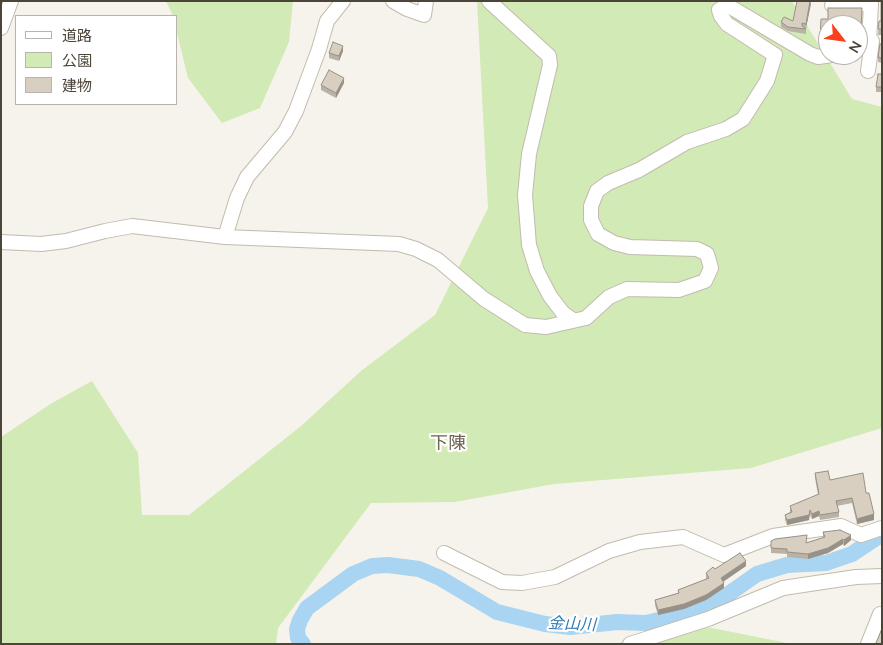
<!DOCTYPE html>
<meta charset="utf-8">
<style>
body{margin:0}
#map{position:relative;width:883px;height:645px;overflow:hidden;background:#f6f3ec;font-family:Lato,"Noto Sans JP",sans-serif}
canvas{display:block}
.frame{position:absolute;inset:0;border:2px solid #4b4439;pointer-events:none}
.legend{position:absolute;left:15px;top:15px;width:162px;height:90px;box-sizing:border-box;background:#fff;border:1px solid #b7b4b0;margin:0;padding:6px 9px;list-style:none;font-size:15px;color:#4b4439}
.legend li{display:flex;align-items:center;gap:10px;height:25px}
.legend b{width:25px;border:1px solid #b7b4b0}
.north{position:absolute;left:818px;top:15px;width:50px;height:50px;box-sizing:border-box;background:#fff;border:1px solid #b7b4b0;border-radius:50%;rotate:120deg;font-size:14px;font-weight:700;line-height:20px;text-align:center;color:#4b4439}
.north::after{content:'';display:block;margin:auto;width:18px;height:22px;background:#fc3f1d;clip-path:polygon(50% 0,100% 100%,50% 72%,0 100%)}
</style>
<div id="map">
<canvas width="883" height="645"></canvas>
<div class="frame"></div>
<ul class="legend">
<li><b style="height:6px;background:#fff"></b>道路</li>
<li><b style="height:14px;background:#d2eab5"></b>公園</li>
<li><b style="height:14px;background:#d8cfc1"></b>建物</li>
</ul>
<div class="north">N</div>
</div>
<script>
const c = document.querySelector('canvas').getContext('2d');
c.lineJoin = 'round';
function fillPath(path, color) {
  c.fillStyle = color;
  c.fill(path, 'evenodd');
}
function poly(rows) {
  const path = new Path2D();
  for (const r of rows) {
    path.moveTo(r[0], r[1]);
    for (let i = 2; i < r.length; i += 2) path.lineTo(r[i], r[i + 1]);
  }
  return path;
}
function strokePath(path, color, width, dash) {
  c.strokeStyle = color;
  c.lineWidth = width;
  c.lineCap = dash ? 'butt' : 'round';
  c.setLineDash(dash || []);
  c.stroke(path);
}
function write(font, color, halo, rows, align = 'center') {
  c.font = font + ' Lato,"Noto Sans JP",sans-serif';
  c.lineWidth = 4.5;
  c.setLineDash([]);
  c.textBaseline = 'middle';
  c.strokeStyle = halo;
  c.fillStyle = color;
  for (const [text, x, y, turn = 0] of rows) {
    c.save();
    c.translate(x, y);
    c.rotate((+turn || 0) * Math.PI / 180);
    c.textAlign = isNaN(turn) ? turn : align;
    if (halo) c.strokeText(text, 0, 0);
    c.fillText(text, 0, 0);
    c.restore();
  }
}
fillPath(poly([
 [166,1,293,1,289,42,260,108,222,123,188,78,176,29,176,16,173,16],
 [477,1,792,1,852,99,882,107,882,428,751,468,554,484,455,502,371,503,278,628,276,644,1,644,1,437,52,403,92,381,138,453,142,515,189,515,301,426,361,371,435,315,488,208],
 [682,622,792,644,616,644]
]), '#d2eab5');
strokePath(poly([
 [303,644,298,638,297,629,300,620,307,608,353,574,372,566,388,565,419,569,440,578,497,612,545,624,570,627,617,622,646,623,679,615,720,600,757,574,787,565,826,563,852,554,882,534]
]), '#a9d4f2', 16);
const minor = poly([
 [393,1,407,9,424,15,426,1],
 [489,1,549,56,550,65,529,154,525,195,529,245,537,271,550,296,563,313,573,320],
 [832,5,871,4,869,42],
 [1,28,11,1],
 [868,71,872,41],
 [225,237,237,198,247,177,285,132,296,111,319,49,327,21,343,1],
 [1,242,41,244,66,241,105,231,132,226,225,237,399,244,416,249,438,260,484,299,525,325,546,327,586,318,609,297,627,289,679,290,705,281,711,268,707,254,697,249,630,247,614,243,598,234,591,220,591,206,597,191,608,183,639,170,687,142,726,129,743,119,767,81,775,55,727,24,721,16,719,10,727,5,810,54,818,57,832,55],
 [444,553,502,582,522,583,555,577,609,551,640,542,683,537,724,555,773,536,841,526,861,535,882,528],
 [630,644,708,619,783,588,856,577,882,576],
 [868,644,880,614]
]);
strokePath(minor, '#c2bbae', 16);
strokePath(minor, '#fff', 14);
fillPath(poly([
 [811,1,806,28,805,28,806,29,806,34,788,31,781,27,781,22,793,21],
 [882,1,882,35,878,35,879,21,881,21],
 [862,8,861,34,858,33,858,25,828,25,828,44,820,44,821,19,828,19],
 [882,45,882,63,878,62,878,57],
 [343,51,339,61,329,58,329,53],
 [882,74,882,92,876,92,876,87],
 [344,83,336,98,321,90,321,85],
 [815,473,830,480,866,493,874,520,857,524,852,503,837,506,839,512,839,517,820,520,819,516,812,519,810,515,809,520,787,525,785,520,785,515,790,512,790,506,818,495,815,478],
 [823,532,851,540,844,546,843,544,828,553,808,559,787,557,787,554,771,553,771,541,806,543,823,538],
 [746,566,723,582,724,588,706,600,684,609,658,615,655,605,655,600,678,593,678,590,706,579,706,573,715,569]
]), '#bab2a6');
fillPath(poly([
 [810,1,811,4,806,28,806,24],
 [343,46,343,51,339,61,339,56],
 [344,78,344,83,336,98,336,93],
 [810,510,809,520,787,525,787,520],
 [819,511,819,516,812,519,812,514],
 [874,514,874,520,857,524,857,519],
 [851,535,851,540,844,546,844,540],
 [843,539,843,544,828,553,808,559,808,554],
 [746,561,746,566,721,583,721,578],
 [724,583,724,588,706,600,684,609,658,615,658,610]
]), '#979187');
const building = poly([
 [797,1,810,1,806,24,802,23,802,26,806,29,788,27,781,22,784,17,793,21,797,1],
 [881,1,882,1,882,29,878,29,879,21,881,21,881,1],
 [828,8,862,8,861,29,858,28,858,25,828,25,828,39,820,39,821,19,828,19,828,8],
 [333,42,343,46,339,56,329,53,333,42],
 [880,44,882,45,882,58,878,57,880,44],
 [329,70,344,78,336,93,321,85,329,70],
 [878,74,882,74,882,87,876,87,878,74],
 [828,471,830,480,863,473,866,493,869,493,874,514,857,519,852,498,836,501,839,512,820,515,819,511,812,514,810,510,809,515,787,520,785,515,792,512,790,506,819,494,815,473,828,471],
 [840,530,851,535,844,540,843,539,828,548,808,554,787,552,787,549,771,548,771,541,775,539,807,535,806,543,825,537,823,532,840,530],
 [740,553,746,561,721,578,724,583,706,595,684,604,658,610,655,600,679,593,678,590,709,578,706,573,713,567,715,569,740,553],
 [881,631,882,631,882,644,878,644,876,643,881,631]
]);
fillPath(building, '#d8cfc1');
strokePath(building, '#979187', 1);
write('italic 16px', '#2e7ab2', '#fff', [
 ["金山川",572,624,2]
]);
write('18px', '#6e6250', '#fff', [
 ["下陳",448,443]
]);
</script>
